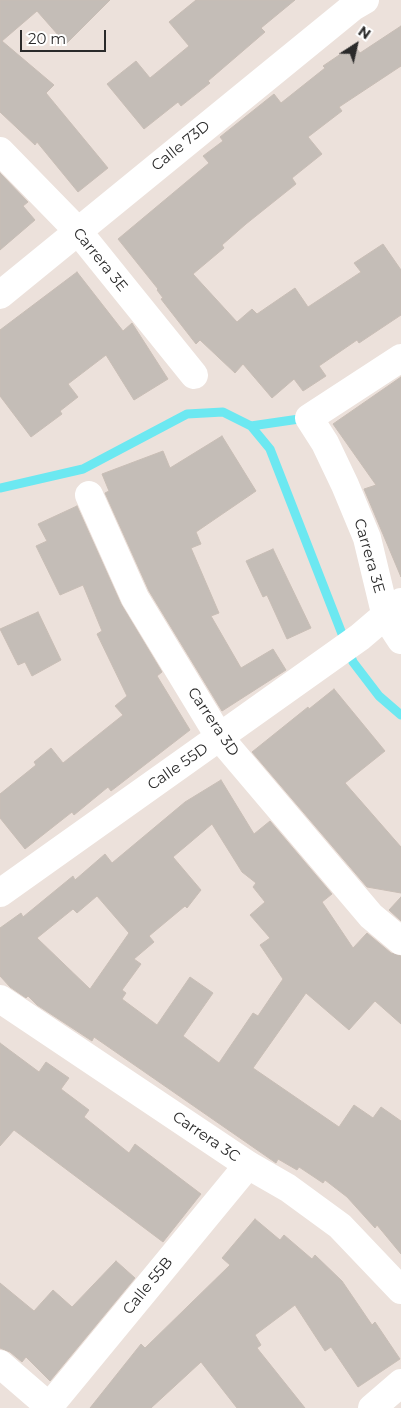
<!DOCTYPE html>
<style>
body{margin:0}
#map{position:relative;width:401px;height:1408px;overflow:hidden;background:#ece1db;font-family:Montserrat,sans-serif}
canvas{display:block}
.north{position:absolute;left:331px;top:20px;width:50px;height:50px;-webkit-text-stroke:4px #fff;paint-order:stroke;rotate:35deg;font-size:14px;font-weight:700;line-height:20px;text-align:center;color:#2a2a2a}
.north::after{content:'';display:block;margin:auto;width:18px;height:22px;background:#2a2a2a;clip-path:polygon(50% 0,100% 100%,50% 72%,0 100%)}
.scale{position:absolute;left:20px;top:30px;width:86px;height:22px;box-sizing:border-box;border:2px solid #2a2a2a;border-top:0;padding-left:6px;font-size:15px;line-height:18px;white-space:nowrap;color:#2a2a2a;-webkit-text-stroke:4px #fff;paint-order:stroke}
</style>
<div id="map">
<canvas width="401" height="1408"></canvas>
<div class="north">N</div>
<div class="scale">20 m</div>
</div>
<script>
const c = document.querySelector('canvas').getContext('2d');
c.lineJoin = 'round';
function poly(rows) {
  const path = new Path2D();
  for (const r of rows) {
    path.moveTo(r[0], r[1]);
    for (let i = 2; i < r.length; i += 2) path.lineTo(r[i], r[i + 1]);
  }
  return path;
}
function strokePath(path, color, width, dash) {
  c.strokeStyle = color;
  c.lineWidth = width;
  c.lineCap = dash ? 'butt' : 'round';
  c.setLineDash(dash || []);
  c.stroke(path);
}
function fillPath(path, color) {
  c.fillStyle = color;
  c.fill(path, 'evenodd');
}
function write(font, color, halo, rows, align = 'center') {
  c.font = font + ' Montserrat,sans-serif';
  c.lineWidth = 4;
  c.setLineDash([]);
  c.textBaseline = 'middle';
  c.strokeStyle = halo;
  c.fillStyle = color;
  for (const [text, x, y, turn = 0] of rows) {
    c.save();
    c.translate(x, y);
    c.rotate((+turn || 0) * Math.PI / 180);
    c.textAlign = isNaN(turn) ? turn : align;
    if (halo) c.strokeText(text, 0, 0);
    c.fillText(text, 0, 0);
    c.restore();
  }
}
strokePath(poly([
 [251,426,306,418],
 [0,488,83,469,187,414,223,412,251,426,270,449,353,662,379,696,401,715]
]), '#6ce8f1', 9);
const building = poly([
 [0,0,110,0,66,44,37,11,2,41,54,85,46,93,108,168,78,192,37,142,35,145,0,112,0,0],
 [196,0,295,0,261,28,265,32,208,81,210,83,181,106,178,102,144,129,107,84,136,61,150,78,189,46,169,22,196,0],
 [401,26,401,66,339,107,342,111,308,137,322,154,292,178,296,184,246,224,222,245,224,248,193,274,237,322,252,309,257,314,295,288,308,307,361,272,354,263,383,244,401,270,401,315,359,343,357,340,319,366,326,376,303,391,294,379,272,398,243,364,235,373,200,340,196,344,161,299,163,298,157,290,158,289,118,239,209,163,203,156,223,141,220,137,274,94,281,103,325,68,323,66,354,45,360,53,401,26],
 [0,173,28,202,23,206,35,220,0,250,0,173],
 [77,272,123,331,132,323,168,379,134,400,106,355,68,384,78,397,60,411,62,414,31,437,0,396,0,330,77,272],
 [401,377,401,577,364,489,376,485,333,424,401,377],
 [222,436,256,491,196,532,201,544,191,548,219,613,211,616,241,668,273,649,286,670,222,711,149,591,105,493,109,491,102,474,163,451,170,468,222,436],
 [77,506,121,604,162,672,157,676,190,730,111,791,108,787,74,815,72,812,25,849,0,818,0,794,36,765,34,762,51,748,63,763,123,715,115,706,127,696,97,634,102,631,83,585,60,595,36,546,47,541,38,524,77,506],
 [273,549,311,628,287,639,267,595,263,597,246,561,273,549],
 [38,612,61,660,32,676,25,662,18,665,0,629,38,612],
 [334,689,385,751,345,783,401,847,401,893,367,887,252,752,308,707,309,709,334,689],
 [221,780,254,834,270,821,332,894,322,902,353,948,367,933,391,953,401,956,401,1024,375,1001,349,1030,306,993,253,1068,339,1127,354,1105,373,1118,381,1107,401,1121,401,1254,377,1225,375,1228,347,1197,325,1180,323,1183,299,1167,297,1170,278,1159,276,1163,94,1037,92,1041,37,1005,28,996,26,998,10,987,0,976,0,928,21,913,23,917,73,876,75,880,105,854,112,863,185,802,221,780],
 [212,824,242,872,256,883,253,887,265,902,250,915,270,938,260,945,283,979,258,1016,253,1013,219,1063,183,1036,213,993,190,977,157,1025,122,999,126,993,122,990,141,964,134,959,154,942,149,936,185,906,187,908,201,890,173,857,212,824],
 [97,896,129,933,90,989,37,938,73,909,77,913,97,896],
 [401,897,401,921,389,910,401,897],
 [0,1043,39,1072,46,1062,69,1078,61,1089,89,1110,84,1117,129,1153,135,1144,201,1194,163,1242,14,1130,0,1146,0,1043],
 [255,1219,280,1240,284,1235,312,1259,315,1255,342,1281,372,1325,375,1322,400,1359,358,1387,331,1347,325,1351,295,1305,255,1335,261,1345,257,1348,305,1408,237,1408,201,1362,151,1408,90,1408,141,1344,145,1348,230,1265,222,1258,255,1219],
 [116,1261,135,1278,50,1381,26,1357,22,1362,10,1352,0,1348,0,1283,34,1311,53,1290,72,1307,116,1261]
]);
fillPath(building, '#c4bdb7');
strokePath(building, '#c8bdb5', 1);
strokePath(poly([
 [0,151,77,230,194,375],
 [0,295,353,7,365,0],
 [401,358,309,418,325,443,345,485,367,538,386,617,401,640],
 [89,495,135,598,220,738,371,916,401,941],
 [0,893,360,637,401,602],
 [0,1364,51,1408],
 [48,1408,248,1165],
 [372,1408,401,1383]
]), '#fff', 28);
strokePath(poly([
 [0,999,248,1165,288,1188,340,1226,401,1290]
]), '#fff', 28);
write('15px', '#2a2a2a', '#fff', [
 ["Calle 73D",181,146,-39],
 ["Carrera 3E",100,260,51],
 ["Carrera 3E",369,556,74],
 ["Carrera 3D",213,722,56],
 ["Calle 55D",178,767,-35],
 ["Carrera 3C",206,1137,34],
 ["Calle 55B",148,1286,-51]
]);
</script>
